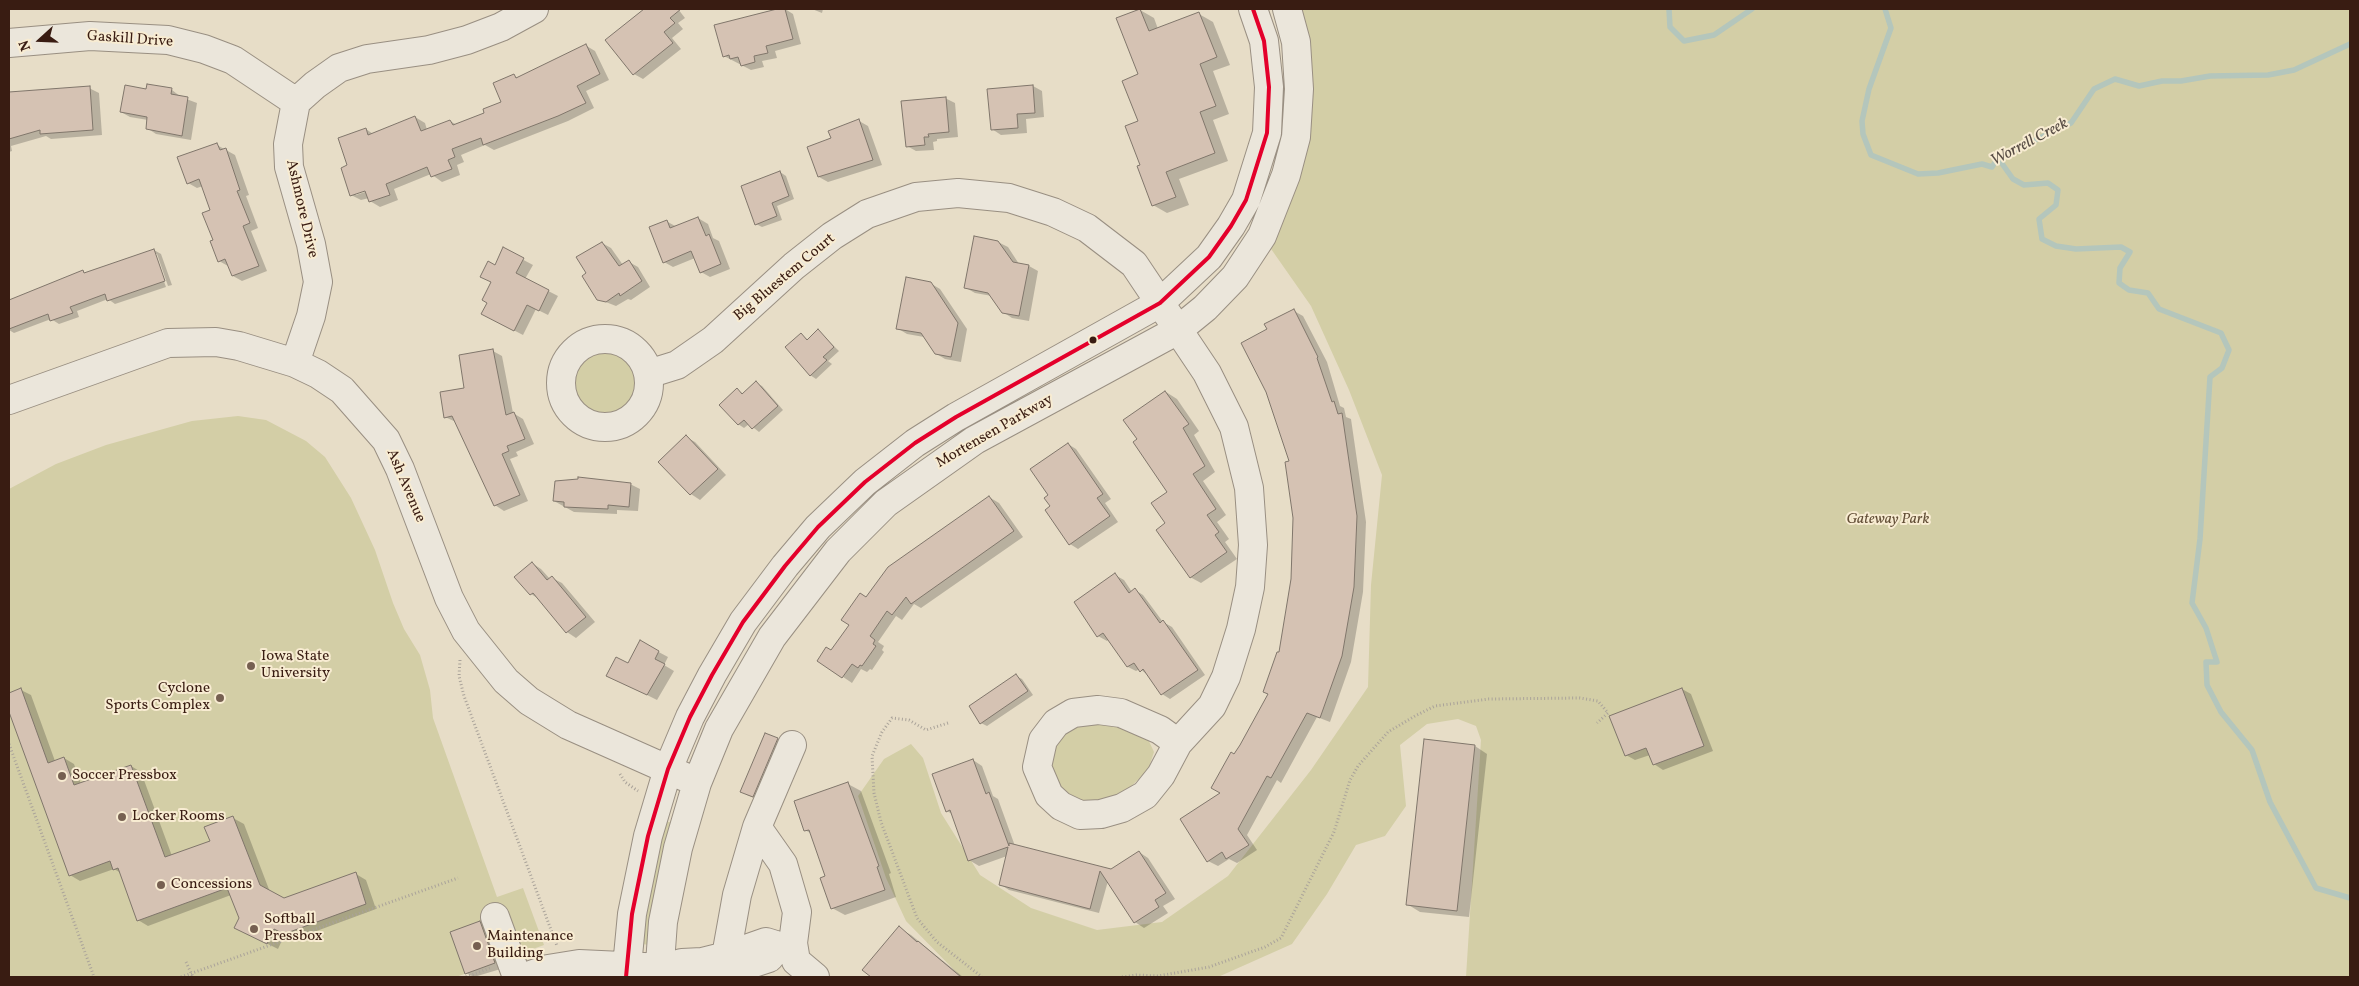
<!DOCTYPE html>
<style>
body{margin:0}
#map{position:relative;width:2359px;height:986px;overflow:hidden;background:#e7ddc7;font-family:Vollkorn,serif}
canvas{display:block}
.frame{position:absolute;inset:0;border:10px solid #391c12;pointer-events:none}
.north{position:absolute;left:15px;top:15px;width:50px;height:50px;-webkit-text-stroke:4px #f8ecd2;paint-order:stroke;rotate:250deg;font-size:14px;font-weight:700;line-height:20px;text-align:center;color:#391c12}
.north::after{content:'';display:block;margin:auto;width:18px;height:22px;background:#391c12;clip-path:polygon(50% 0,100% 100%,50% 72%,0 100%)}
</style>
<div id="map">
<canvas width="2359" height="986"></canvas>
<div class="frame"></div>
<div class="north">N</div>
</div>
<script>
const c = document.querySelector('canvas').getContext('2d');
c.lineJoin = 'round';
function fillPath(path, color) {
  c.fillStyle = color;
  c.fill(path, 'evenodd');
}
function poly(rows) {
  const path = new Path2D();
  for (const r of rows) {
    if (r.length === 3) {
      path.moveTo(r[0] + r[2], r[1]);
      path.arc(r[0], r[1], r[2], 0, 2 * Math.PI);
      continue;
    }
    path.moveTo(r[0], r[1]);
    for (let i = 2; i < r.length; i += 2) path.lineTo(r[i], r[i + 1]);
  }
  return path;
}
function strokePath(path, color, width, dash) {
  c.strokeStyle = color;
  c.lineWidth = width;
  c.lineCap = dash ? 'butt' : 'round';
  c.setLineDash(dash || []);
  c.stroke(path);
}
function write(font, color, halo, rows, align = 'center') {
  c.font = font + ' Vollkorn,serif';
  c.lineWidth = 4;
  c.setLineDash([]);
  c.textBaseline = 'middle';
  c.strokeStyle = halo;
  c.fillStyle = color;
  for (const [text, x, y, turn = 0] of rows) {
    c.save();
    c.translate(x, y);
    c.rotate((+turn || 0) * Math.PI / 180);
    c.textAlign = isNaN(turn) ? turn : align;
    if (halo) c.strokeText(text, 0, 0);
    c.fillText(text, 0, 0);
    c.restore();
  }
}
fillPath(poly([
 [1287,9,2350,9,2350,977,1466,977,1481,740,1476,726,1458,719,1427,724,1400,745,1406,806,1385,836,1356,845,1327,894,1292,944,1218,977,961,977,906,921,886,878,858,796,884,759,911,744,923,758,941,813,980,875,1031,908,1097,930,1162,922,1228,876,1311,770,1368,687,1371,585,1382,475,1349,390,1311,306,1262,236,1286,176],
 [604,383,31],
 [238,416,266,420,306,441,325,457,351,498,375,550,393,603,404,629,420,655,430,690,433,718,497,897,523,888,544,945,456,977,9,977,9,489,56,464,106,445,192,421],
 [1090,723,1109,724,1131,729,1147,737,1154,752,1148,770,1122,795,1093,804,1070,798,1060,788,1054,775,1052,764,1054,749,1061,737,1073,728],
 [665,821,673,823,650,945,642,944,644,919]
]), '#d3cea6');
fillPath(poly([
 [644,9,678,9,685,18,678,23,683,29,672,38,681,49,643,79,634,74,607,40],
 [785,9,793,14,801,44,775,51,777,58,762,61,764,67,751,70,724,56,716,26],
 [812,9,823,9,822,13],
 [1140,10,1154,18,1158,29,1199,14,1213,22,1230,65,1213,71,1229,114,1213,120,1228,161,1179,179,1189,205,1167,213,1153,205,1142,165],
 [585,45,595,51,609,80,586,91,594,108,568,121,494,150,485,145,461,155,464,162,457,165,460,175,442,182,431,174,394,189,398,200,380,207,370,201,369,198,361,200,351,195,349,166,366,129,373,134,415,117,425,123,427,130,450,121,457,125,486,114,502,103,514,76,518,78],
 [371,188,371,190,356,195,356,193],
 [1033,86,1042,91,1044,117,1026,119,1027,133,1001,135,992,129,989,90],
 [89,88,99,93,102,135,51,139,46,136,11,146,12,151,9,152,9,96,19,93],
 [147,90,172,90,181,97,197,103,191,140,156,134,147,128,148,120,130,117,121,112],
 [945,98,955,103,958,137,937,139,937,141,933,142,934,150,916,151,907,146],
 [859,121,868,126,882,165,828,182,819,177,832,138],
 [217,145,235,155,249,195,246,196,258,228,251,231,267,271,242,281,233,276,228,266,219,261,212,210,203,186,197,188,188,183],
 [780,172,786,176,794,199,777,206,782,220,762,227,756,224],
 [698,218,708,224,713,238,719,241,730,269,710,277,701,272,695,258,673,267,664,262,666,221,677,227],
 [998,242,1008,247,1019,264,1029,266,1038,271,1029,321,1012,318,1003,312,992,296,975,293,966,288],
 [602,243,611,248,623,265,629,262,638,267,650,287,631,300,628,299,616,306,598,299,588,274],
 [503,249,533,265,525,279,558,296,548,315,536,309,523,335,492,319,488,302,496,266],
 [154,250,161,254,172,285,168,286,157,254,154,254,166,287,115,304,108,299,77,311,79,317,59,324,51,319,14,333,9,330,9,301,83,272,86,274],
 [930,283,940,289,967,329,961,362,945,359,935,353,924,337,907,334,897,328],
 [1294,311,1303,316,1327,362,1340,406,1344,408,1346,417,1351,419,1366,522,1363,592,1351,662,1330,722,1317,717,1281,783,1277,780,1247,835,1257,850,1237,863,1229,859,1218,866,1208,861,1222,793,1234,756,1270,694,1280,654,1293,579,1294,518,1290,462,1268,330],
 [818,331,839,351,828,361,832,364,816,379,810,375,801,334,808,340],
 [493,351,502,356,513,413,523,419,534,444,516,452,518,456,510,459,528,501,504,511,495,505,456,422,445,417],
 [756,383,762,386,783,410,759,432,749,424,744,428,738,424,737,390,744,394],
 [1166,392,1177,399,1199,431,1194,435,1215,472,1203,481,1226,515,1217,522,1229,539,1225,542,1237,559,1201,583,1190,577,1166,523,1168,492,1139,440],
 [686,437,695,442,726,475,700,500,691,494,660,462],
 [1068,444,1076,449,1111,499,1105,503,1118,522,1078,549,1070,544,1052,507,1050,495],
 [630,484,640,489,638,511,617,510,617,514,574,512,554,501],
 [989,497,999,503,1023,537,921,608,914,604,902,620,896,616,878,642,884,646,882,650,884,652,872,670,870,669,867,672,861,669,852,683,818,660,832,652,867,598],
 [532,563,541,569,550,579,552,578,562,583,595,622,576,638,567,632,539,599,531,594],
 [1115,575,1124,580,1132,592,1135,590,1143,595,1163,622,1172,627,1205,675,1170,699,1162,694,1149,676,1140,669,1136,671,1128,667,1109,639,1107,641,1098,636],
 [640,642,668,657,664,665,674,671,657,700,617,680,629,665],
 [1016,676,1022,679,1033,695,987,726,981,723],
 [1682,689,1691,694,1713,751,1663,770,1654,764,1650,755,1635,760,1626,755],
 [21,690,31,695,55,761,64,758,74,764,81,784,131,766,141,772,172,856,211,842,233,818,244,824,270,892,284,900,356,874,366,880,376,909,295,939,285,934,278,949,246,933,231,895,148,926,138,920,121,873,114,869,80,881,70,875,9,708,9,694],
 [766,734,784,743,759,800,747,795],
 [1475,746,1487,754,1469,917,1420,912,1407,904],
 [973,760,982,766,993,796,998,799,1015,846,1111,870,1139,852,1148,858,1175,899,1163,906,1168,913,1144,928,1135,922,1108,881,1099,913,1009,890,1000,884,1007,856,979,866,969,860,952,814,947,811],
 [848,784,861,791,891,873,889,874,896,897,845,915,832,908,827,877,812,834,805,830],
 [480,922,489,927,504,968,474,977,466,973],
 [899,928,911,935,963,977,873,977,863,969]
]), '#0003');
strokePath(poly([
 [1669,9,1670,27,1684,41,1714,35,1752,9],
 [1885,9,1891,28,1869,89,1862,121,1863,134,1871,155,1918,174,1938,173,1982,164,1992,167,1998,158,2071,123,2094,89,2115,79,2139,86,2162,81,2181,81,2210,76,2268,75,2294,70,2350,44],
 [1998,158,2013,179,2024,185,2048,183,2058,190,2056,205,2039,219,2042,239,2056,246,2076,249,2121,247,2130,252,2120,268,2119,283,2129,290,2148,293,2159,309,2221,333,2229,350,2222,368,2210,377,2200,539,2192,603,2206,628,2217,662,2206,662,2207,685,2221,712,2252,750,2270,802,2316,888,2350,898]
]), '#b4c6bc', 5.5);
const building = poly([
 [644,9,681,9,670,18,675,23,664,32,673,43,633,75,605,40,644,9],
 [777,9,785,9,793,39,766,46,768,53,754,56,755,62,741,66,738,57,730,59,729,55,723,57,714,25,777,9],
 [1140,9,1149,31,1199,12,1217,57,1200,64,1216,106,1200,112,1215,153,1166,172,1176,197,1152,206,1137,166,1140,165,1125,126,1138,121,1122,81,1138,74,1116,18,1140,9],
 [586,44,600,74,577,86,586,103,558,116,483,145,481,138,452,149,455,157,448,160,452,169,431,177,427,167,386,184,390,195,369,202,365,191,350,196,341,168,347,165,338,138,366,128,368,135,415,116,421,131,450,120,453,125,484,113,483,109,501,102,493,83,514,74,516,78,586,44],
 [147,84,172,88,171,94,188,97,182,136,146,129,147,117,120,112,125,85,146,89,147,84],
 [1033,85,1035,113,1017,114,1018,128,991,130,987,89,1033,85],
 [90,86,93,130,40,134,40,130,9,139,9,92,90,86],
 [946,97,949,132,928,134,929,137,924,137,925,145,906,147,901,101,946,97],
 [859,119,873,160,818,177,807,147,831,138,828,131,859,119],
 [217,143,220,150,226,148,240,190,237,191,250,223,243,226,259,266,232,276,225,259,218,262,210,241,213,240,202,213,210,210,199,179,187,184,177,157,217,143],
 [780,171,789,196,772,203,777,216,755,225,741,186,780,171],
 [698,217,706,236,709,234,721,264,700,273,691,251,663,263,649,227,667,220,670,228,698,217],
 [974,236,998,241,1013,262,1029,265,1019,316,1002,313,988,293,964,288,974,236],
 [602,242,619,266,629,260,642,281,620,296,619,293,606,302,597,300,582,276,586,273,576,257,602,242],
 [503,247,524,258,516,273,549,290,539,311,527,305,514,331,481,314,487,303,482,300,491,282,480,277,488,261,495,265,503,247],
 [154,249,165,281,107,301,105,294,70,307,73,313,50,321,48,314,9,329,9,300,83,270,84,273,154,249],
 [906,277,931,282,958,323,951,357,935,354,921,333,896,329,906,277],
 [1294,309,1318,357,1317,358,1332,402,1334,401,1338,414,1342,413,1357,516,1354,587,1342,656,1320,718,1307,713,1271,778,1267,776,1238,829,1249,845,1226,859,1222,852,1207,862,1180,819,1220,793,1211,788,1231,752,1234,754,1240,745,1268,694,1263,692,1277,652,1279,652,1291,579,1293,518,1285,462,1289,461,1266,392,1241,343,1267,329,1264,324,1294,309],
 [818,329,834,347,823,357,827,360,810,376,785,347,801,333,807,340,818,329],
 [493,349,506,415,514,412,525,439,507,446,509,451,502,454,520,495,494,506,452,416,444,418,440,392,464,388,459,355,493,349],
 [756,381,778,406,752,429,744,420,738,425,719,405,737,388,742,394,756,381],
 [1165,391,1189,424,1183,428,1205,466,1193,474,1216,509,1207,515,1219,532,1215,535,1227,552,1190,578,1156,530,1165,523,1151,503,1167,492,1133,442,1137,439,1123,420,1165,391],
 [686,435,718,469,690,495,658,462,686,435],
 [1068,443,1103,494,1097,498,1110,516,1069,545,1045,510,1050,506,1044,498,1048,495,1030,469,1068,443],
 [578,477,631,483,629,507,608,505,608,509,564,507,564,502,553,501,555,481,578,479,578,477],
 [989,496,1014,531,911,604,906,597,892,615,887,611,870,636,875,640,873,644,876,646,862,666,860,665,858,668,852,664,842,678,817,661,826,647,831,650,849,625,841,620,860,593,866,597,888,567,989,496],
 [532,562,547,580,552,576,586,617,566,633,533,593,530,595,514,577,532,562],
 [1115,573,1129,593,1135,588,1160,623,1163,620,1198,670,1161,695,1143,669,1140,672,1134,663,1127,667,1103,633,1097,637,1074,602,1115,573],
 [640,640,659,651,655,659,665,664,647,695,606,676,616,657,628,663,640,640],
 [1016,674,1028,691,980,724,969,706,1016,674],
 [21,688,48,763,64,757,74,785,131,765,165,857,210,841,204,827,233,816,260,885,284,898,356,872,366,904,284,934,274,929,267,944,234,928,239,918,227,888,137,921,118,868,113,870,110,861,69,876,9,712,9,693,21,688],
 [1682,688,1704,746,1653,765,1646,748,1625,756,1609,716,1682,688],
 [765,733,778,738,753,797,740,792,765,733],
 [1424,739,1475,745,1457,911,1406,905,1424,739],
 [973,759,986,794,989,792,1009,846,1009,843,1111,869,1139,851,1166,893,1155,900,1159,907,1134,923,1100,871,1090,909,999,885,1008,847,968,861,950,810,946,812,932,774,973,759],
 [848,782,879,866,877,867,885,890,831,909,820,878,825,876,809,830,804,831,794,801,848,782],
 [480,921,495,963,465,974,450,932,480,921],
 [899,926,917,942,918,941,961,977,871,977,862,970,899,926]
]);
fillPath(building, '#d5c2b3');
strokePath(building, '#80766b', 1);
const minor = poly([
 [9,43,90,36,168,40,204,49,233,60,296,102],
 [605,383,44],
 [295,363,311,316,318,282,311,244,289,167,288,144,296,102,315,85,339,68,367,59,429,50,467,40,501,27,534,9],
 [648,374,677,365,713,340,794,266,832,236,867,214,916,197,958,193,1009,198,1053,212,1087,228,1134,264,1207,373,1234,427,1249,488,1253,545,1250,587,1241,629,1226,677,1212,706,1178,743,1161,775,1145,795,1122,808,1101,814,1080,815,1061,806,1049,795,1037,767,1043,740,1056,723,1073,713,1098,710,1121,713,1160,730,1178,743],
 [9,400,168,343,216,342,239,346,295,363,318,374,342,390,386,440,400,469,449,598,466,631,506,681,529,701,568,725,685,777],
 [792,745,757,827,783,864,797,912,793,943,796,961,815,977],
 [495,917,517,977],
 [728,972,726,956,737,895,757,827],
 [525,977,548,969,579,964,665,968,682,963,702,962,726,956,766,942,779,946,769,958,711,977],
 [626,977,632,914,648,836,668,769,690,717,712,675,743,622,785,566,818,527,865,482,915,443,956,417,1160,303,1209,257,1231,226,1246,200,1267,133,1269,87,1264,41,1253,9],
 [659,977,663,922,678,848,697,783,719,729,772,637,838,551,886,503,975,440,1178,330,1205,308,1235,277,1262,236,1286,175,1296,137,1299,89,1296,42,1287,9]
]);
strokePath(minor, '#998f82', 30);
strokePath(poly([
 [460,660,459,676,464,696,557,946],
 [948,723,926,730,909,720,892,718,882,732,872,756,874,793,881,822,917,918,937,942,982,977],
 [9,744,94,977],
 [620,774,625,782,638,791],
 [186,962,193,977],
 [181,977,458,878],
 [466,977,490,968],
 [1122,977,1136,975,1158,976,1209,967,1265,947,1281,938,1334,832,1350,780,1358,766,1388,732,1415,716,1435,706,1489,699,1580,698,1598,701,1608,713,1597,723]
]), '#aaa39a', 3, [1, 2.5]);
strokePath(minor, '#ebe6db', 28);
strokePath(poly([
 [626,977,632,914,648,836,668,769,690,717,712,675,743,622,785,566,818,527,865,482,915,443,956,417,1160,303,1209,257,1231,226,1246,200,1267,133,1269,87,1264,41,1253,9]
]), '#e4002b', 4);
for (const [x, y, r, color] of [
 [1093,340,4.5,"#391c12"],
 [251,666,5,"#766051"],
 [220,698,5,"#766051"],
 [62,776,5,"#766051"],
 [122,817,5,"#766051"],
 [161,885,5,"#766051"],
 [254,929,5,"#766051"],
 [477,946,5,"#766051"]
]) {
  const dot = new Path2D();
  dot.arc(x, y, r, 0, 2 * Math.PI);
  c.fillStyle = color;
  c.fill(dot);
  strokePath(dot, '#f8ecd2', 2);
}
write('15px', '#391c12', '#f8ecd2', [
 ["Gaskill Drive",130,40,4],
 ["Ashmore Drive",301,209,77],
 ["Big Bluestem Court",785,278,-40],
 ["Mortensen Parkway",995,432,-30],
 ["Ash Avenue",405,486,67]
]);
write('italic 15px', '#624e36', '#f8ecd2', [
 ["Gateway Park",1888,520]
]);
write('15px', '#391c12', '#f8ecd2', [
 ["Iowa State",261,657],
 ["University",261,674],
 ["Cyclone",210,689,"right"],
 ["Sports Complex",210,706,"right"],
 ["Soccer Pressbox",72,776],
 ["Locker Rooms",132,817],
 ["Concessions",171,885],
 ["Softball",264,920],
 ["Pressbox",264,937],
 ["Maintenance",487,937],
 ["Building",487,954]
], 'left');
write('italic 16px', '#574c44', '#f8ecd2', [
 ["Worrell Creek",2030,143,-28]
]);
</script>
